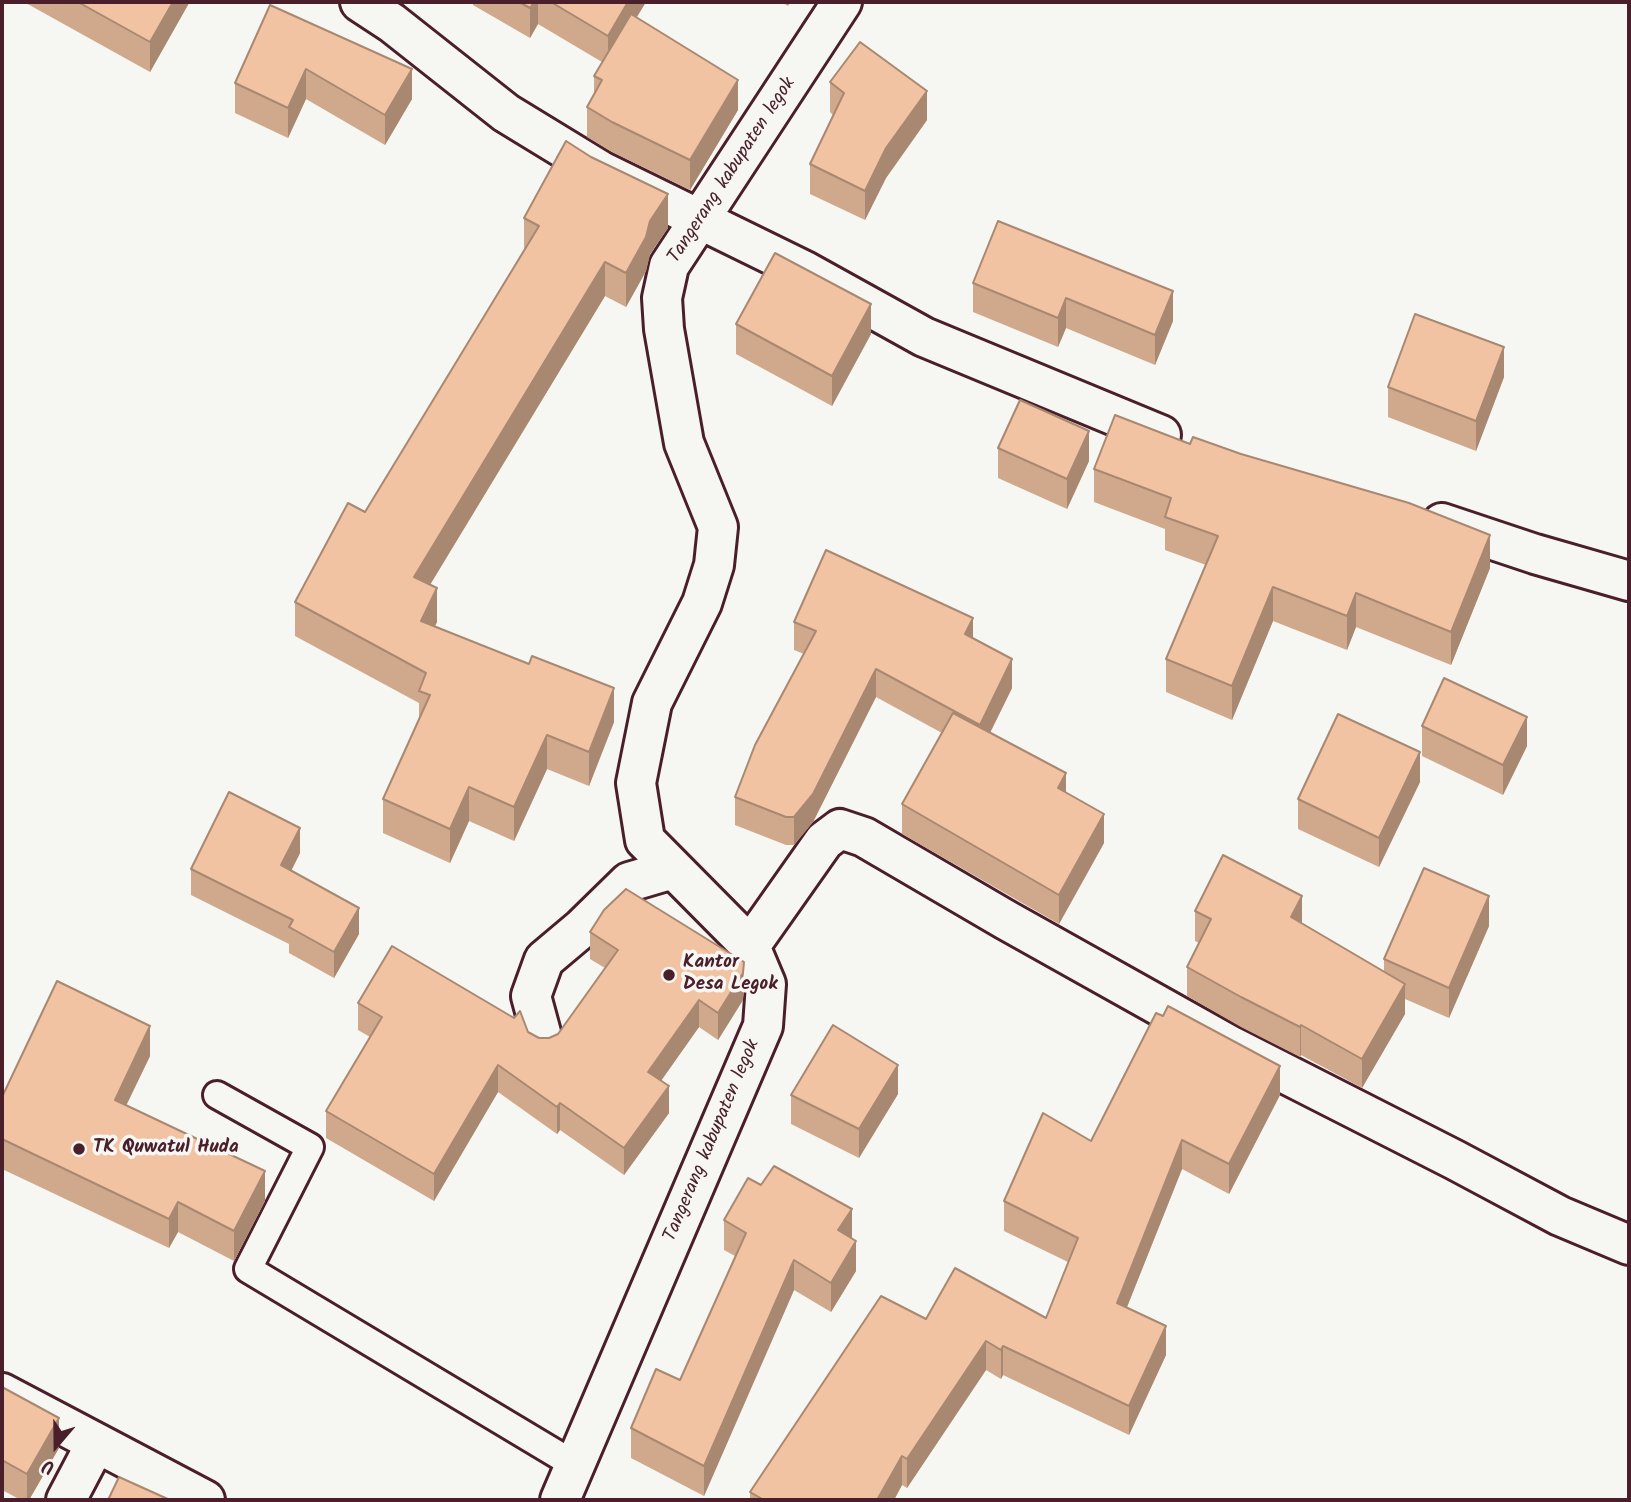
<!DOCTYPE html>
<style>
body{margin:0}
#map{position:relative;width:1631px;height:1502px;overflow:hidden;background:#f6f6f2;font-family:Kalam,sans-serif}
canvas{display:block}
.frame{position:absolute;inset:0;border:4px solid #4a1f2b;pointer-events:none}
.north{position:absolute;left:21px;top:1411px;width:70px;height:70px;-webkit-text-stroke:5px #f6f6f2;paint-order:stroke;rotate:200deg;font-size:19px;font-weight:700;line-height:28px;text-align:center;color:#4a1f2b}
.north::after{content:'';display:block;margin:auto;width:24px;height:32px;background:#4a1f2b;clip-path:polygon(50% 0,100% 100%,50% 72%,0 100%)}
</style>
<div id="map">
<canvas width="1631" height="1502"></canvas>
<div class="frame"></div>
<div class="north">U</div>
</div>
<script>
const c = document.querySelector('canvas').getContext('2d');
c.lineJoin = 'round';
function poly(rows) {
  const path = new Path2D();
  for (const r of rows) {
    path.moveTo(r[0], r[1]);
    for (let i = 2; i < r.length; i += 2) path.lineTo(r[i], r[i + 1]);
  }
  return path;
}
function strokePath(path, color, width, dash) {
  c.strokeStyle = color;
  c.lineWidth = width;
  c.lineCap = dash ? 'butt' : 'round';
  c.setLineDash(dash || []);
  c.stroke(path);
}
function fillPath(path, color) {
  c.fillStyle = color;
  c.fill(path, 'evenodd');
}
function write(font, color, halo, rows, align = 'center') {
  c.font = font + ' Kalam,sans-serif';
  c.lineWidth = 7;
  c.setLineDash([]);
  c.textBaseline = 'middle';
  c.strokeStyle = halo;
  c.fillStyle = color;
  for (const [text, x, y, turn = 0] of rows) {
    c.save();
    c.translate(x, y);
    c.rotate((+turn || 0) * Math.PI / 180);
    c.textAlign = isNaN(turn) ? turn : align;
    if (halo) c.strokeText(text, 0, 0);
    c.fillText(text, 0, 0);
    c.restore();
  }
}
const lane = poly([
 [217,1095,310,1147,248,1269,575,1465]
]);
const street = poly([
 [360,2,392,23,506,113,601,171,805,271,924,337,1161,435],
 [1442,523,1535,554,1629,581],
 [750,946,824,841,840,829,864,837,1006,920,1231,1046,1455,1160,1560,1216,1629,1245],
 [544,1044,531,996,544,960,582,928,629,882,673,869],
 [2,1393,205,1500],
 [66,1500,96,1443],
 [560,1500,763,1026,766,984,750,946,645,840,636,783,652,703,702,603,714,565,718,527,684,443,664,329,662,298,669,266,842,2]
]);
strokePath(lane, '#4a1f2b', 32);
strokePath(street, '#4a1f2b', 44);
strokePath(lane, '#f6f6f2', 26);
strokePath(street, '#f6f6f2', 38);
fillPath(poly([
 [24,2,189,2,189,3,150,72],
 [473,2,646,2,636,17,738,110,690,190,612,152,587,137,587,107,594,94,594,76,602,62,538,24,530,38,473,5],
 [781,2,791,2,788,6],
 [270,5,412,99,385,145,306,99,288,138,235,113,235,83],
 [830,82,927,120,886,178,865,220,810,194,810,164,833,115,830,112],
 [524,218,668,228,650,254,646,271,626,307,605,296,430,585,437,622,435,626,614,722,589,786,547,769,514,841,469,821,450,863,383,833,383,799,419,719,419,703,295,636,295,602,365,512,524,250],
 [998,221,1173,321,1155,365,1066,328,1058,347,973,312,973,283],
 [736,324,871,334,832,406,736,354],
 [1504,377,1476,451,1388,417,1388,387],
 [998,448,1089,461,1067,509,998,478],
 [1094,469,1490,568,1451,665,1356,627,1347,650,1273,621,1232,720,1166,692,1166,659,1206,565,1165,550,1165,529,1094,502],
 [794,622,973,638,1012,688,990,733,1066,793,1104,843,1059,924,902,834,902,804,942,733,876,697,813,822,794,845,786,845,735,825,735,797,804,654,794,650],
 [1422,726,1527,746,1503,795,1422,756],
 [1420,782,1379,867,1298,829,1298,799],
 [300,853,291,871,359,934,334,978,289,953,289,944,191,895,191,869],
 [1195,911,1302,923,1384,971,1384,959,1489,926,1449,1018,1405,999,1405,1014,1362,1088,1301,1055,1300,1057,1241,1027,1187,996,1187,967,1199,943,1195,941],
 [590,932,744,989,743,1000,718,1040,699,1027,661,1081,669,1113,624,1175,560,1130,557,1134,498,1092,434,1201,326,1138,326,1111,370,1037,358,1030,358,1003,539,1038,549,1038,558,1034,605,968,590,959],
 [150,1056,126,1105,265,1201,234,1261,178,1232,169,1248,2,1169,2,1097],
 [898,1094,859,1158,791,1124,791,1095],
 [1280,1095,1229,1194,1182,1169,1127,1307,1166,1355,1129,1435,1003,1375,1001,1379,986,1370,907,1488,902,1485,894,1500,750,1500,750,1492,926,1319,1046,1318,1068,1262,1004,1231,1004,1201,1091,1141],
 [724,1220,852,1238,856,1271,831,1312,794,1290,704,1496,631,1458,631,1428,680,1380,735,1256,724,1250],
 [2,1387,59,1448,29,1500,21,1500,2,1490]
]), '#d0a88b');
fillPath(poly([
 [173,2,189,2,189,3,150,72,150,42],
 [534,2,538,2,538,24,530,38,530,8],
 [628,2,646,2,608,65,608,36],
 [306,69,306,99,288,138,288,108],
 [412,69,412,99,385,145,385,115],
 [738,80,738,110,690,190,690,160],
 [927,91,927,120,886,178,865,220,865,191,886,148],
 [668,194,668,228,650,254,646,271,626,307,626,273,650,221],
 [605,262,605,296,414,611,414,577],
 [1173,291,1173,321,1155,365,1155,335],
 [1066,298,1066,328,1058,347,1058,318],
 [871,304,871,334,832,406,832,376],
 [1504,347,1504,377,1476,451,1476,421],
 [1089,431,1089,461,1067,509,1067,479],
 [1490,535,1490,568,1451,665,1451,632],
 [1273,587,1273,621,1232,720,1232,686],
 [437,588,437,622,421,655,421,621],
 [1356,593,1356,627,1347,650,1347,616],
 [973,618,973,646,965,634],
 [1012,659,1012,688,980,753,980,725],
 [876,669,876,697,813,822,794,845,794,817],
 [614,688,614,722,589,786,589,752],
 [1527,717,1527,746,1503,795,1503,765],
 [547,735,547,769,514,841,514,807],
 [1420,752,1420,782,1379,867,1379,838],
 [1066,773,1066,803,1058,788],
 [469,787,469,821,450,863,450,829],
 [1104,814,1104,843,1059,924,1059,895],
 [300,828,300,853,281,891,281,865],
 [1302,896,1302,926,1291,917],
 [1489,896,1489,926,1449,1018,1449,988],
 [359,908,359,934,334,978,334,952],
 [744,962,743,1000,718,1040,718,1013],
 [1405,984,1405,1014,1362,1088,1362,1059],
 [699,1000,699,1027,648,1099,648,1072],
 [1301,1025,1301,1055,1300,1057,1300,1027],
 [150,1026,150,1056,115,1129,115,1100],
 [498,1065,498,1092,434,1201,434,1174],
 [898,1065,898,1094,859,1158,859,1129],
 [1280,1066,1280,1095,1229,1194,1229,1164],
 [669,1086,669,1113,624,1175,624,1148],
 [560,1103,560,1130,557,1134,557,1107],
 [1182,1140,1182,1169,1117,1332,1117,1303],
 [265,1171,265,1201,234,1261,234,1231],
 [178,1202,178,1232,169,1248,169,1219],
 [852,1209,852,1239,838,1230],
 [856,1241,856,1271,831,1312,831,1283],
 [794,1260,794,1290,704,1496,704,1466],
 [1166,1326,1166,1355,1129,1435,1129,1406],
 [986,1341,986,1370,907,1488,907,1459],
 [1003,1346,1003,1375,1001,1379,1001,1350],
 [59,1418,59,1448,29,1500,27,1500,27,1474],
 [902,1456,902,1485,894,1500,877,1500]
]), '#a98871');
const building = poly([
 [78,2,173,2,150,42,78,2],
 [519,2,534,2,530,8,519,2],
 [551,2,628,2,608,36,551,2],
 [270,5,412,69,385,115,306,69,288,108,235,83,270,5],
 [631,14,738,80,690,160,612,122,587,107,602,80,594,76,631,14],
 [860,42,927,91,886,148,865,191,810,164,844,93,830,82,860,42],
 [566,141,591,157,668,194,650,221,646,237,626,273,605,262,414,577,437,588,421,621,529,664,532,656,614,688,589,752,547,735,514,807,469,787,450,829,383,799,430,695,419,691,426,673,295,602,348,503,365,512,539,226,524,218,566,141],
 [998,221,1173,291,1155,335,1066,298,1058,318,973,283,998,221],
 [775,253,871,304,832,376,736,324,775,253],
 [1415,314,1504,347,1476,421,1388,387,1415,314],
 [1020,400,1089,431,1067,479,998,448,1020,400],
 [1115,415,1190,444,1193,437,1241,454,1409,503,1490,535,1451,632,1356,593,1347,616,1273,587,1232,686,1166,659,1218,536,1165,517,1171,498,1094,469,1115,415],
 [826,550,973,618,965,634,1012,659,980,725,876,669,813,794,794,817,786,817,735,797,755,745,816,631,794,622,826,550],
 [1444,678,1527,717,1503,765,1422,726,1444,678],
 [953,713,1066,773,1058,788,1104,814,1059,895,902,804,953,713],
 [1338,714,1420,752,1379,838,1298,799,1338,714],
 [229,792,300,828,281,865,359,908,334,952,289,927,293,920,191,869,229,792],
 [1223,855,1302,896,1291,917,1405,984,1362,1059,1301,1025,1300,1027,1241,997,1187,967,1211,919,1195,911,1223,855],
 [1424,868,1489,896,1449,988,1384,959,1424,868],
 [626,889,744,962,743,973,718,1013,699,1000,648,1072,669,1086,624,1148,560,1103,557,1107,498,1065,434,1174,326,1111,382,1017,358,1003,392,946,514,1018,520,1011,528,1032,539,1038,549,1038,558,1034,618,950,590,932,604,910,626,889],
 [57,981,150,1026,115,1100,265,1171,234,1231,178,1202,169,1219,2,1139,2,1097,57,981],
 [1168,1006,1280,1066,1229,1164,1182,1140,1117,1303,1166,1326,1129,1406,1003,1346,1001,1350,986,1341,907,1459,902,1456,877,1500,764,1500,750,1492,881,1296,926,1319,955,1268,1046,1318,1078,1238,1004,1201,1043,1113,1091,1141,1156,1013,1163,1016,1168,1006],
 [833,1025,898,1065,859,1129,791,1095,833,1025],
 [774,1166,852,1209,838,1230,856,1241,831,1283,794,1260,704,1466,631,1428,656,1369,680,1380,746,1233,724,1220,748,1178,761,1185,774,1166],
 [2,1387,59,1418,27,1474,2,1460,2,1387],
 [119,1477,170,1500,108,1500,119,1477]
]);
fillPath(building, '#f2c3a2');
strokePath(building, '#a98871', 2);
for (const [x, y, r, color] of [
 [669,975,7,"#4a1f2b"],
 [79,1149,7,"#4a1f2b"]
]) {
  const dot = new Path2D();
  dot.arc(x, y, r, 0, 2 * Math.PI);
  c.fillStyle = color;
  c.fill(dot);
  strokePath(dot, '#f6f6f2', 2.5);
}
write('19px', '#4a1f2b', '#f6f6f2', [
 ["Tangerang kabupaten legok",733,171,-57],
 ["Tangerang kabupaten legok",713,1141,-67]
]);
write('bold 19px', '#4a1f2b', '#f6f6f2', [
 ["Kantor",683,964],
 ["Desa Legok",683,986],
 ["TK Quwatul Huda",93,1149]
], 'left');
</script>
